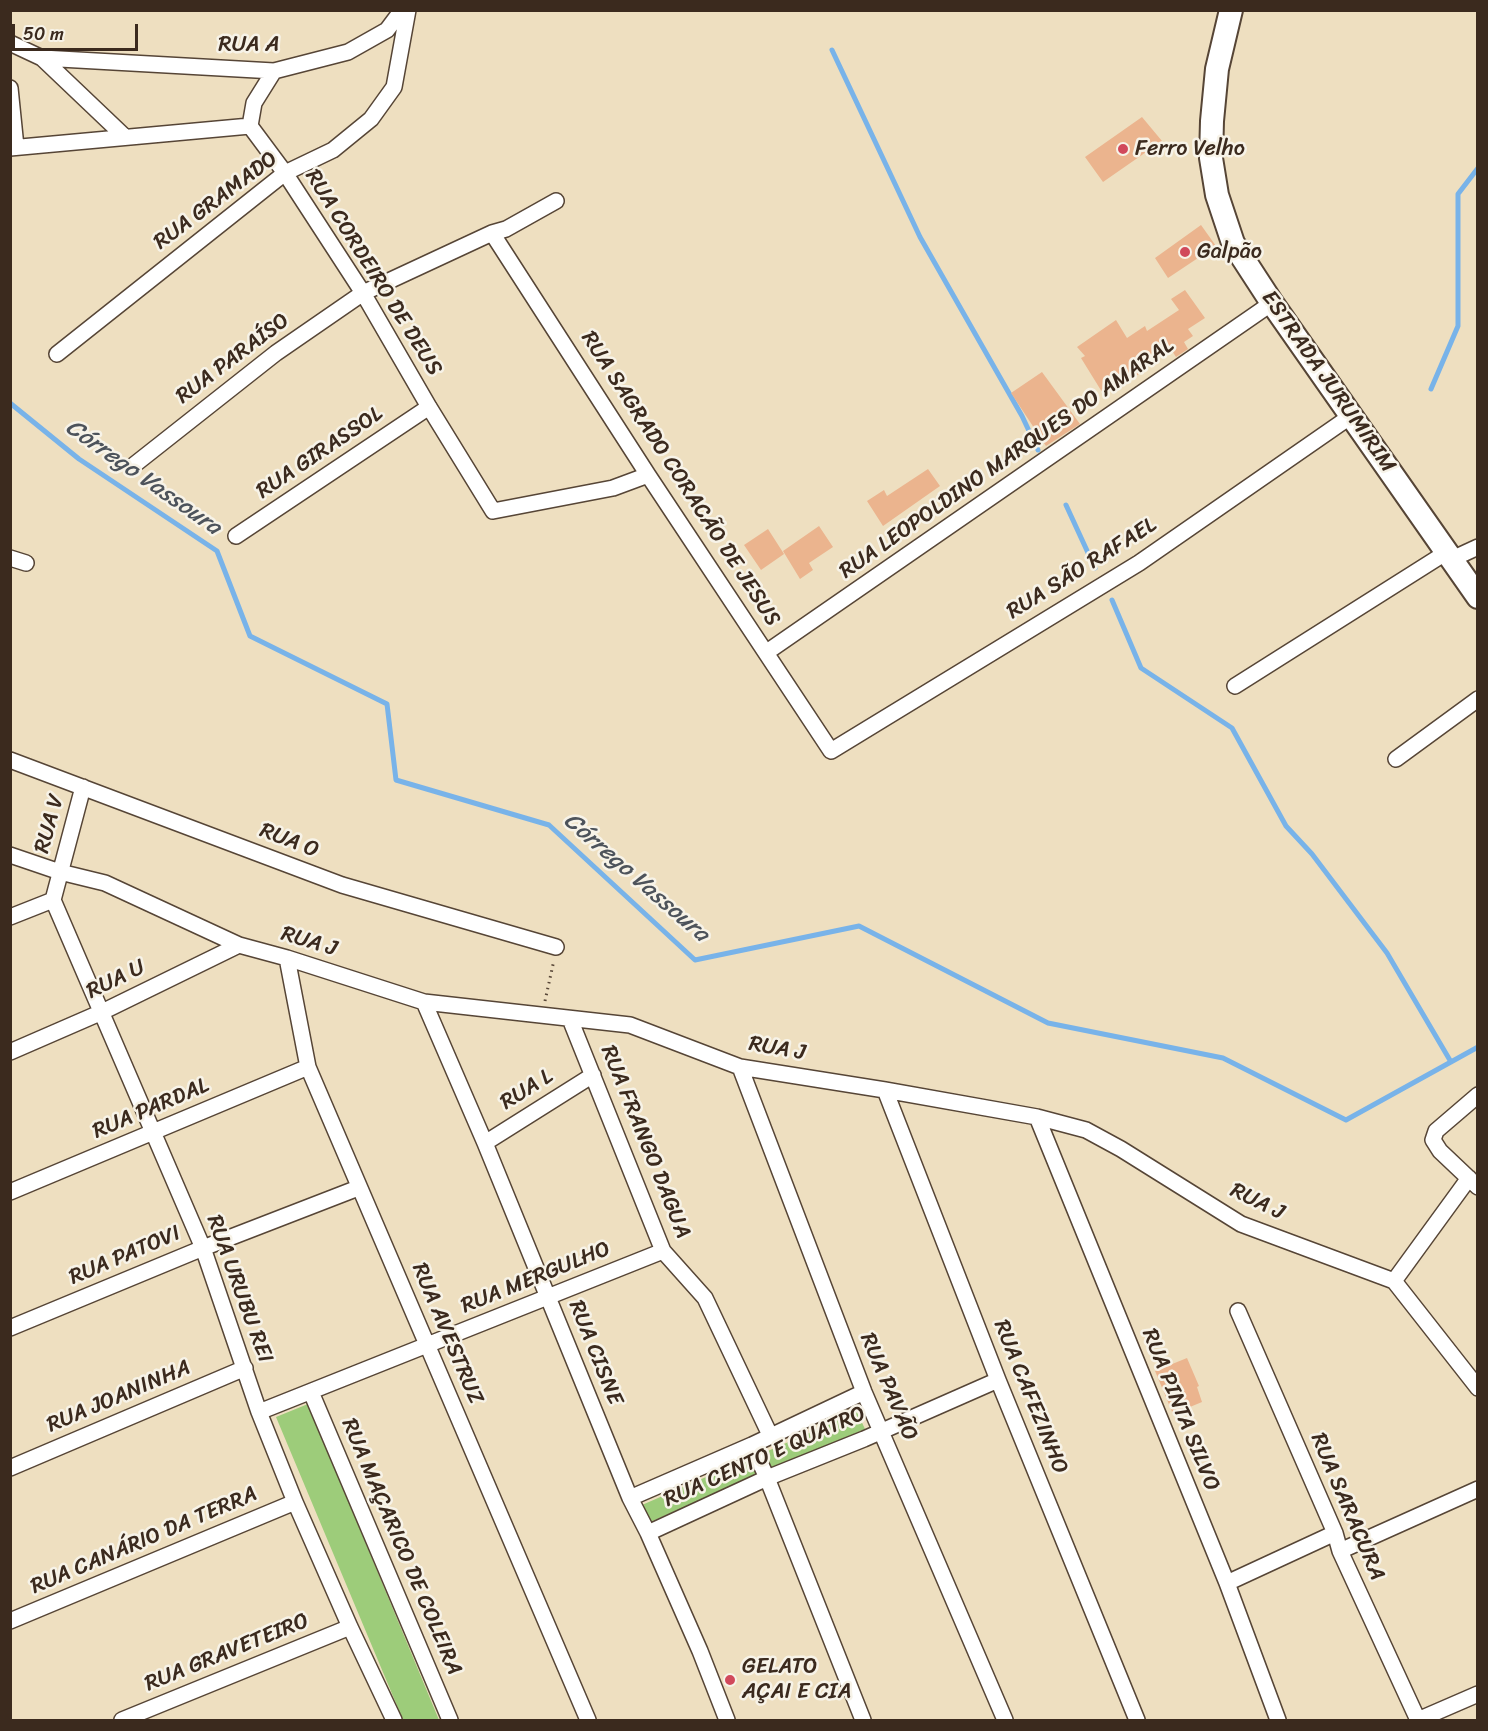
<!DOCTYPE html>
<meta charset="utf-8">
<style>
body{margin:0}
#map{position:relative;width:1488px;height:1731px;overflow:hidden;background:#eedfc0;font-family:Sriracha,sans-serif}
canvas{display:block}
.frame{position:absolute;inset:0;border:12px solid #3b2a1e;pointer-events:none}
.scale{position:absolute;left:12px;top:24px;width:126px;height:27px;box-sizing:border-box;border:3px solid #3b2a1e;border-top:0;padding-left:8px;font-size:18px;line-height:21px;white-space:nowrap;color:#3b2a1e;-webkit-text-stroke:4px #f7f3e8;paint-order:stroke}
</style>
<div id="map">
<canvas width="1488" height="1731"></canvas>
<div class="frame"></div>
<div class="scale">50 m</div>
</div>
<script>
const c = document.querySelector('canvas').getContext('2d');
c.lineJoin = 'round';
function fillPath(path, color) {
  c.fillStyle = color;
  c.fill(path, 'evenodd');
}
function poly(rows) {
  const path = new Path2D();
  for (const r of rows) {
    path.moveTo(r[0], r[1]);
    for (let i = 2; i < r.length; i += 2) path.lineTo(r[i], r[i + 1]);
  }
  return path;
}
function strokePath(path, color, width, dash) {
  c.strokeStyle = color;
  c.lineWidth = width;
  c.lineCap = dash ? 'butt' : 'round';
  c.setLineDash(dash || []);
  c.stroke(path);
}
function write(font, color, halo, rows, align = 'center') {
  c.font = font + ' Sriracha,sans-serif';
  c.lineWidth = 5;
  c.setLineDash([]);
  c.textBaseline = 'middle';
  c.strokeStyle = halo;
  c.fillStyle = color;
  for (const [text, x, y, turn = 0] of rows) {
    c.save();
    c.translate(x, y);
    c.rotate((+turn || 0) * Math.PI / 180);
    c.textAlign = isNaN(turn) ? turn : align;
    if (halo) c.strokeText(text, 0, 0);
    c.fillText(text, 0, 0);
    c.restore();
  }
}
fillPath(poly([
 [308,1404,439,1720,403,1720,276,1417],
 [857,1412,865,1429,769,1472,761,1454],
 [754,1456,761,1474,650,1522,642,1505]
]), '#9dcc7a');
strokePath(poly([
 [832,50,920,237,1022,416,1038,450],
 [1431,389,1458,326,1458,194,1478,168],
 [10,403,79,459,217,551,250,636,387,704,396,780,549,825,695,960,859,926,1048,1023,1223,1058,1346,1120,1478,1047],
 [1066,505,1095,568],
 [1112,600,1141,668,1232,728,1286,826,1312,854,1387,953,1451,1062]
]), '#78b3e9', 5);
fillPath(poly([
 [1142,117,1162,141,1103,182,1085,157],
 [1201,225,1216,246,1168,278,1155,258],
 [1185,290,1205,318,1188,329,1193,336,1184,342,1188,349,1176,357,1167,343,1139,362,1145,370,1130,380,1127,375,1102,392,1081,358,1085,356,1077,347,1116,320,1127,338,1145,326,1147,331,1179,310,1171,299],
 [1042,372,1080,424,1046,446,1011,393],
 [928,469,940,486,883,526,867,501,884,490,887,496],
 [819,526,833,547,809,563,813,570,800,579,783,551],
 [768,529,784,554,761,570,744,545],
 [1187,1358,1199,1386,1197,1387,1202,1402,1173,1414,1155,1371]
]), '#ebb48e');
const minor = poly([
 [10,43,42,58,274,71,348,52,387,30,402,10],
 [42,58,125,137],
 [10,88,16,147],
 [250,126,254,103,274,71],
 [10,148,250,126,285,173,363,293,429,407,493,511,613,488,648,475],
 [492,233,648,475,831,751,1139,563,1351,416],
 [57,354,285,173,333,150,371,119,394,87,408,10],
 [134,465,276,353,363,293,492,233,506,229,556,201],
 [236,536,429,407],
 [10,558,26,563],
 [1452,559,1478,547],
 [767,652,1272,303],
 [1235,686,1447,552],
 [1396,759,1478,699],
 [10,760,342,885,556,947],
 [83,787,53,900,203,1248,259,1412,295,1502,350,1627,394,1720],
 [10,855,60,872,105,883,239,945,287,958,424,1002,630,1025,740,1067,885,1090,1037,1117,1086,1130,1121,1149,1241,1224,1394,1281,1478,1388],
 [10,917,53,900],
 [287,958,308,1067,588,1720],
 [424,1002,485,1143,630,1498,648,1533,700,1651,727,1720],
 [570,1019,663,1251,705,1298,770,1435],
 [10,1052,102,1012,239,945],
 [740,1067,864,1392,1005,1720],
 [885,1090,998,1380,1137,1720],
 [1478,1095,1436,1131,1433,1140,1440,1151,1478,1187],
 [1037,1117,1227,1583,1278,1720],
 [485,1143,593,1075],
 [10,1192,308,1067],
 [1394,1281,1469,1178],
 [1238,1311,1335,1533,1340,1551,1418,1720],
 [10,1328,203,1248,358,1188],
 [311,1392,450,1720],
 [259,1412,663,1251],
 [752,1445,767,1478,863,1720],
 [10,1468,245,1368],
 [630,1498,752,1445,864,1392],
 [648,1533,767,1478,864,1439,998,1380],
 [1340,1551,1478,1489],
 [1227,1583,1335,1533],
 [10,1621,295,1502],
 [122,1720,350,1627],
 [1418,1720,1478,1694]
]);
const secondary = poly([
 [1231,10,1217,69,1212,121,1211,158,1217,195,1233,243,1272,303,1478,597]
]);
strokePath(minor, '#564536', 18);
strokePath(secondary, '#564536', 26);
strokePath(poly([
 [545,1001,554,960]
]), '#564536', 3, [1.5, 4.5]);
strokePath(minor, '#fff', 15);
strokePath(secondary, '#fff', 22);
for (const [x, y, r, color] of [
 [1123,149,6,"#d1495b"],
 [1185,252,6,"#d1495b"],
 [730,1680,6,"#d1495b"]
]) {
  const dot = new Path2D();
  dot.arc(x, y, r, 0, 2 * Math.PI);
  c.fillStyle = color;
  c.fill(dot);
  strokePath(dot, '#f7f3e8', 2);
}
write('22px', '#3b2a1e', '#f7f3e8', [
 ["RUA A",249,45],
 ["RUA GRAMADO",216,201,-37],
 ["RUA CORDEIRO DE DEUS",373,273,58],
 ["RUA PARAÍSO",233,359,-37],
 ["ESTRADA JURUMIRIM",1328,382,55],
 ["RUA GIRASSOL",320,453,-34],
 ["RUA LEOPOLDINO MARQUES DO AMARAL",1007,459,-35],
 ["RUA SAGRADO CORACÃO DE JESUS",680,479,57],
 ["RUA SÃO RAFAEL",1082,569,-32],
 ["RUA V",50,824,-75],
 ["RUA O",289,841,21],
 ["RUA J",309,942,17],
 ["RUA U",116,980,-26],
 ["RUA J",777,1049,10],
 ["RUA L",527,1090,-32],
 ["RUA PARDAL",151,1109,-23],
 ["RUA FRANGO DAGUA",645,1142,68],
 ["RUA J",1257,1202,26],
 ["RUA PATOVI",125,1256,-23],
 ["RUA MERGULHO",536,1278,-22],
 ["RUA URUBU REI",239,1289,70],
 ["RUA AVESTRUZ",447,1334,67],
 ["RUA CISNE",595,1353,68],
 ["RUA PAVÃO",888,1387,67],
 ["RUA JOANINHA",119,1397,-23],
 ["RUA CAFEZINHO",1030,1397,68],
 ["RUA PINTA SILVO",1180,1410,68],
 ["RUA CENTO E QUATRO",765,1457,-24],
 ["RUA SARACURA",1347,1507,67],
 ["RUA CANÁRIO DA TERRA",144,1541,-23],
 ["RUA MAÇARICO DE COLEIRA",401,1547,67],
 ["RUA GRAVETEIRO",227,1653,-22]
]);
write('22px', '#3b2a1e', '#f7f3e8', [
 ["Ferro Velho",1135,149],
 ["Galpão",1197,252],
 ["GELATO",742,1667],
 ["AÇAI E CIA",742,1692]
], 'left');
write('italic 24px', '#4d535b', '#f7f3e8', [
 ["Córrego Vassoura",143,478,35],
 ["Córrego Vassoura",636,878,41]
]);
</script>
